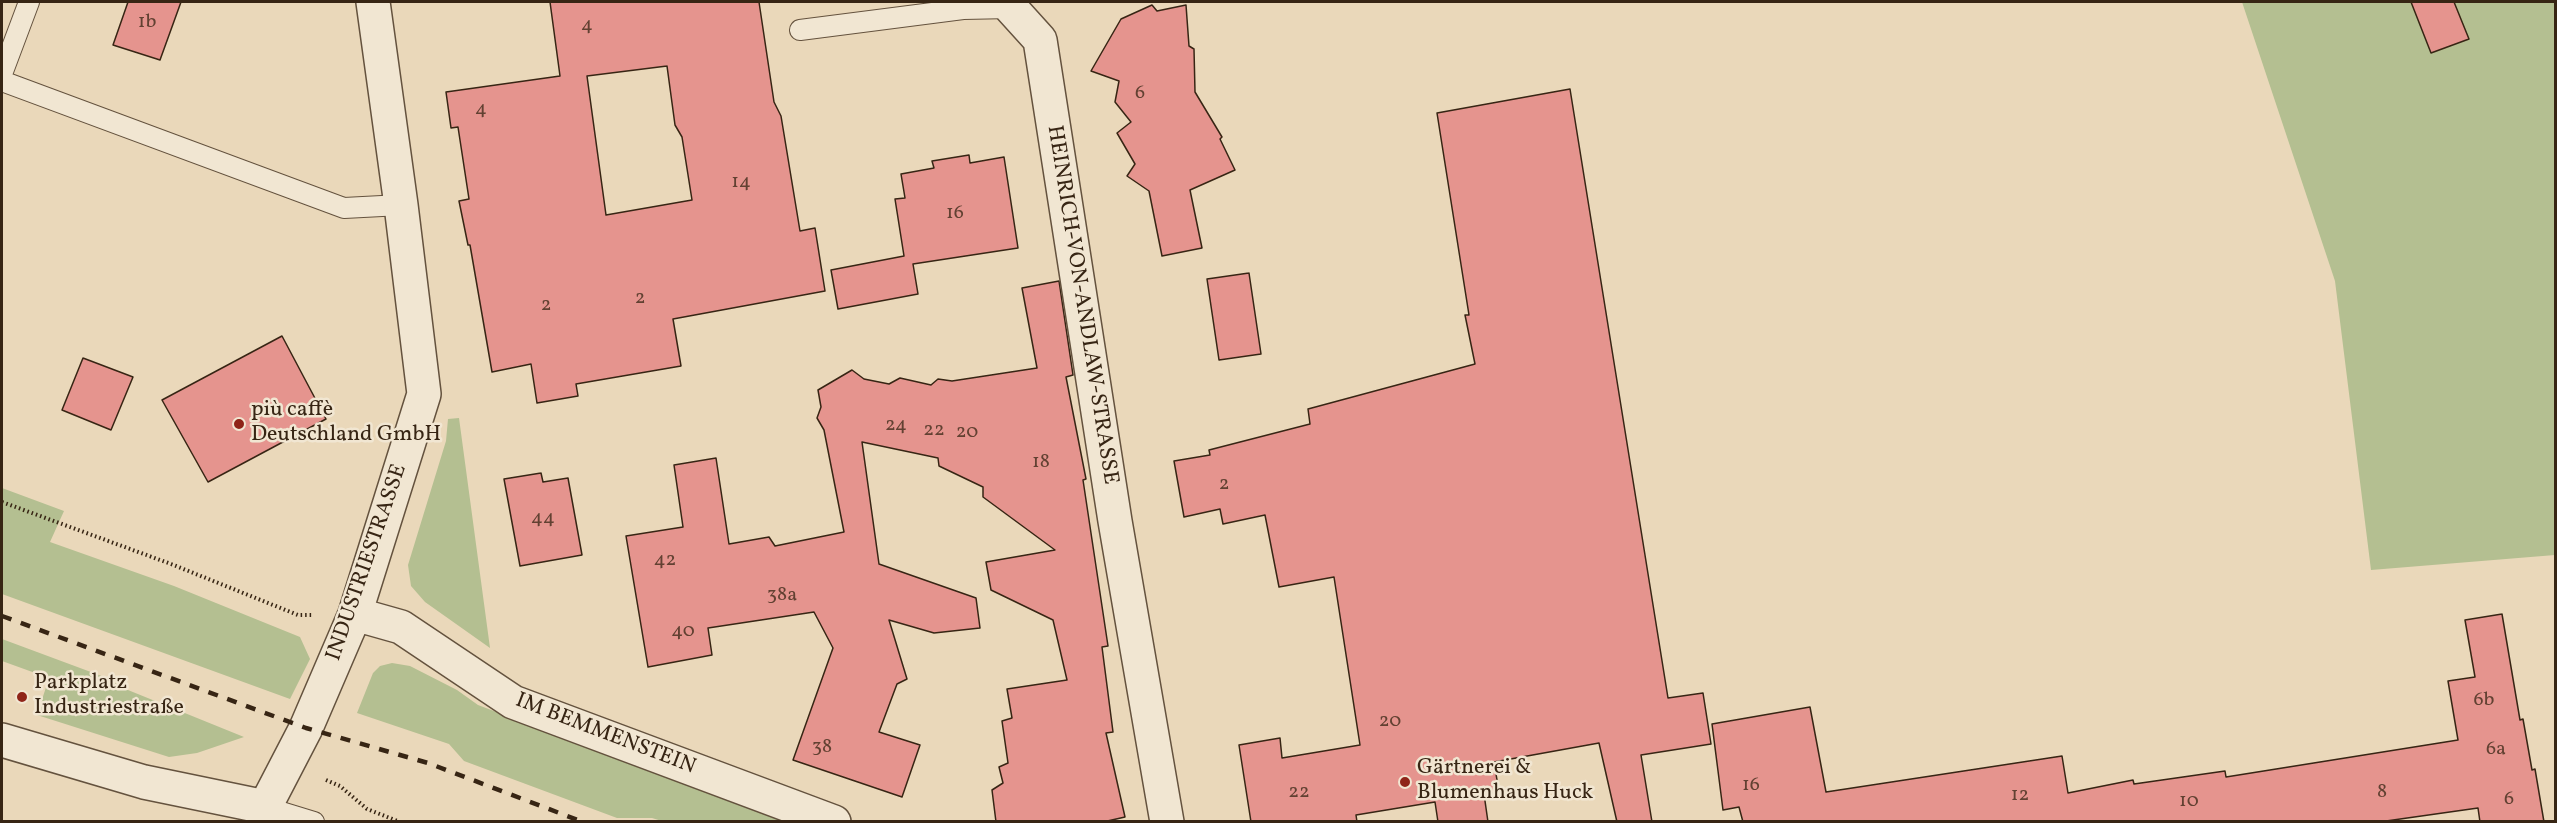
<!DOCTYPE html>
<meta charset="utf-8">
<style>
body{margin:0}
#map{position:relative;width:2557px;height:823px;overflow:hidden;background:#ead8ba;font-family:Vollkorn,serif}
canvas{display:block}
.frame{position:absolute;inset:0;border:3px solid #372514;pointer-events:none}
</style>
<div id="map">
<canvas width="2557" height="823"></canvas>
<div class="frame"></div>
</div>
<script>
const c = document.querySelector('canvas').getContext('2d');
c.lineJoin = 'round';
function fillPath(path, color) {
  c.fillStyle = color;
  c.fill(path, 'evenodd');
}
function poly(rows) {
  const path = new Path2D();
  for (const r of rows) {
    path.moveTo(r[0], r[1]);
    for (let i = 2; i < r.length; i += 2) path.lineTo(r[i], r[i + 1]);
  }
  return path;
}
function strokePath(path, color, width, dash) {
  c.strokeStyle = color;
  c.lineWidth = width;
  c.lineCap = dash ? 'butt' : 'round';
  c.setLineDash(dash || []);
  c.stroke(path);
}
function write(font, color, halo, rows, align = 'center') {
  c.font = font + ' Vollkorn,serif';
  c.lineWidth = 5;
  c.setLineDash([]);
  c.textBaseline = 'middle';
  c.strokeStyle = halo;
  c.fillStyle = color;
  for (const [text, x, y, turn = 0] of rows) {
    c.save();
    c.translate(x, y);
    c.rotate((+turn || 0) * Math.PI / 180);
    c.textAlign = isNaN(turn) ? turn : align;
    if (halo) c.strokeText(text, 0, 0);
    c.fillText(text, 0, 0);
    c.restore();
  }
}
fillPath(poly([
 [2242,2,2555,2,2555,555,2371,570,2335,281],
 [459,418,490,648,425,602,411,586,408,565,446,441,448,419],
 [2,488,64,511,50,542,174,586,300,637,310,659,290,699,2,594],
 [2,639,107,678,123,688,244,737,197,753,169,757,37,715,49,678,2,661],
 [392,663,410,666,457,690,478,705,784,821,665,822,652,818,617,818,464,761,449,744,357,713,373,673,380,666]
]), '#b4bf91');
const building = poly([
 [128,2,181,2,160,60,113,45,128,2],
 [550,2,759,2,774,102,781,116,800,231,815,228,825,291,673,319,681,366,576,384,578,396,537,403,531,364,492,372,470,245,468,245,459,201,469,199,458,127,451,128,446,92,560,76,550,2],
 [667,66,675,125,682,137,692,200,606,215,587,76,667,66],
 [2411,2,2454,2,2469,39,2431,53,2411,2],
 [1152,5,1157,11,1186,5,1189,46,1194,49,1195,92,1222,137,1220,139,1235,170,1190,190,1202,248,1162,256,1149,191,1127,176,1135,164,1117,133,1131,122,1115,102,1119,81,1091,71,1121,19,1152,5],
 [1570,89,1668,698,1703,693,1711,744,1641,755,1652,822,1617,822,1599,743,1494,762,1499,792,1484,794,1488,822,1438,822,1435,802,1356,815,1357,822,1251,822,1239,745,1280,738,1282,758,1360,745,1334,577,1279,587,1265,515,1223,524,1220,509,1184,517,1174,461,1210,455,1209,450,1310,424,1308,409,1475,364,1465,315,1469,315,1437,113,1570,89],
 [969,155,970,163,1004,157,1018,248,913,264,918,294,838,309,831,270,904,256,895,199,905,198,901,174,934,168,932,161,969,155],
 [1249,273,1261,354,1219,360,1207,279,1249,273],
 [1059,281,1073,375,1066,377,1086,479,1083,480,1108,646,1102,647,1113,732,1106,733,1125,817,1103,822,996,822,992,790,1003,783,999,767,1008,763,1002,721,1012,718,1007,689,1067,680,1053,620,991,590,986,562,1055,550,983,497,983,487,939,466,938,458,862,442,879,564,976,598,980,628,934,633,889,620,907,679,897,684,879,732,920,745,902,797,793,760,833,648,814,612,708,628,712,655,648,667,626,536,683,527,674,465,716,458,729,544,769,537,775,546,844,532,824,430,817,418,821,407,818,390,852,370,864,379,889,384,900,378,931,385,938,379,952,381,1037,368,1022,288,1059,281],
 [282,336,326,419,208,482,162,400,282,336],
 [83,358,133,377,111,430,62,410,83,358],
 [541,473,543,482,568,478,582,555,520,566,504,479,541,473],
 [2502,614,2520,720,2523,719,2532,770,2535,769,2544,822,2480,822,2478,808,2379,822,1743,822,1739,807,1723,810,1712,724,1810,707,1826,792,2062,756,2068,793,2133,780,2134,784,2225,771,2226,777,2458,740,2448,681,2475,677,2465,620,2502,614]
]);
fillPath(building, '#e5948e');
strokePath(building, '#372514', 1.5);
const lane = poly([
 [800,30,963,9,1011,8],
 [2,74,29,2],
 [2,81,344,208,401,205],
 [265,807,314,822]
]);
const street = poly([
 [1011,8,1040,40,1115,521,1167,822],
 [355,614,401,627,513,702,834,822],
 [2,740,144,782,265,807,306,728,355,614,424,394,401,205,373,2]
]);
strokePath(lane, '#64523e', 22);
strokePath(street, '#64523e', 36);
strokePath(poly([
 [2,502,171,564,298,615,312,615],
 [326,780,340,786,367,809,400,822]
]), '#372514', 4, [1.5, 3]);
strokePath(lane, '#f1e6d2', 20);
strokePath(street, '#f1e6d2', 33);
strokePath(poly([
 [2,616,306,728,428,763,583,822]
]), '#372514', 4.5, [10, 10]);
for (const [x, y, r, color] of [
 [239,424,6,"#8f2418"],
 [22,697,6,"#8f2418"],
 [1405,782,6,"#8f2418"]
]) {
  const dot = new Path2D();
  dot.arc(x, y, r, 0, 2 * Math.PI);
  c.fillStyle = color;
  c.fill(dot);
  strokePath(dot, '#f1e6d2', 2);
}
write('20px', '#624132', null, [
 ["1b",147,23],
 ["4",587,26],
 ["6",1140,94],
 ["4",481,110],
 ["14",741,183],
 ["16",955,214],
 ["2",640,299],
 ["2",546,306],
 ["24",896,426],
 ["22",934,431],
 ["20",967,433],
 ["18",1041,463],
 ["2",1224,485],
 ["44",543,519],
 ["42",665,561],
 ["38a",782,596],
 ["40",683,632],
 ["6b",2484,701],
 ["20",1390,722],
 ["38",822,748],
 ["6a",2496,750],
 ["16",1751,786],
 ["22",1299,793],
 ["8",2382,793],
 ["12",2020,796],
 ["6",2509,800],
 ["10",2189,802]
]);
write('22px', '#372514', '#f1e6d2', [
 ["HEINRICH-VON-ANDLAW-STRASSE",1081,305,81],
 ["INDUSTRIESTRASSE",368,563,-71],
 ["IM BEMMENSTEIN",605,735,21]
]);
write('22px', '#372514', '#f1e6d2', [
 ["più caffè",251,411],
 ["Deutschland GmbH",251,436],
 ["Parkplatz",34,684],
 ["Industriestraße",34,709],
 ["Gärtnerei &",1417,769],
 ["Blumenhaus Huck",1417,794]
], 'left');
</script>
